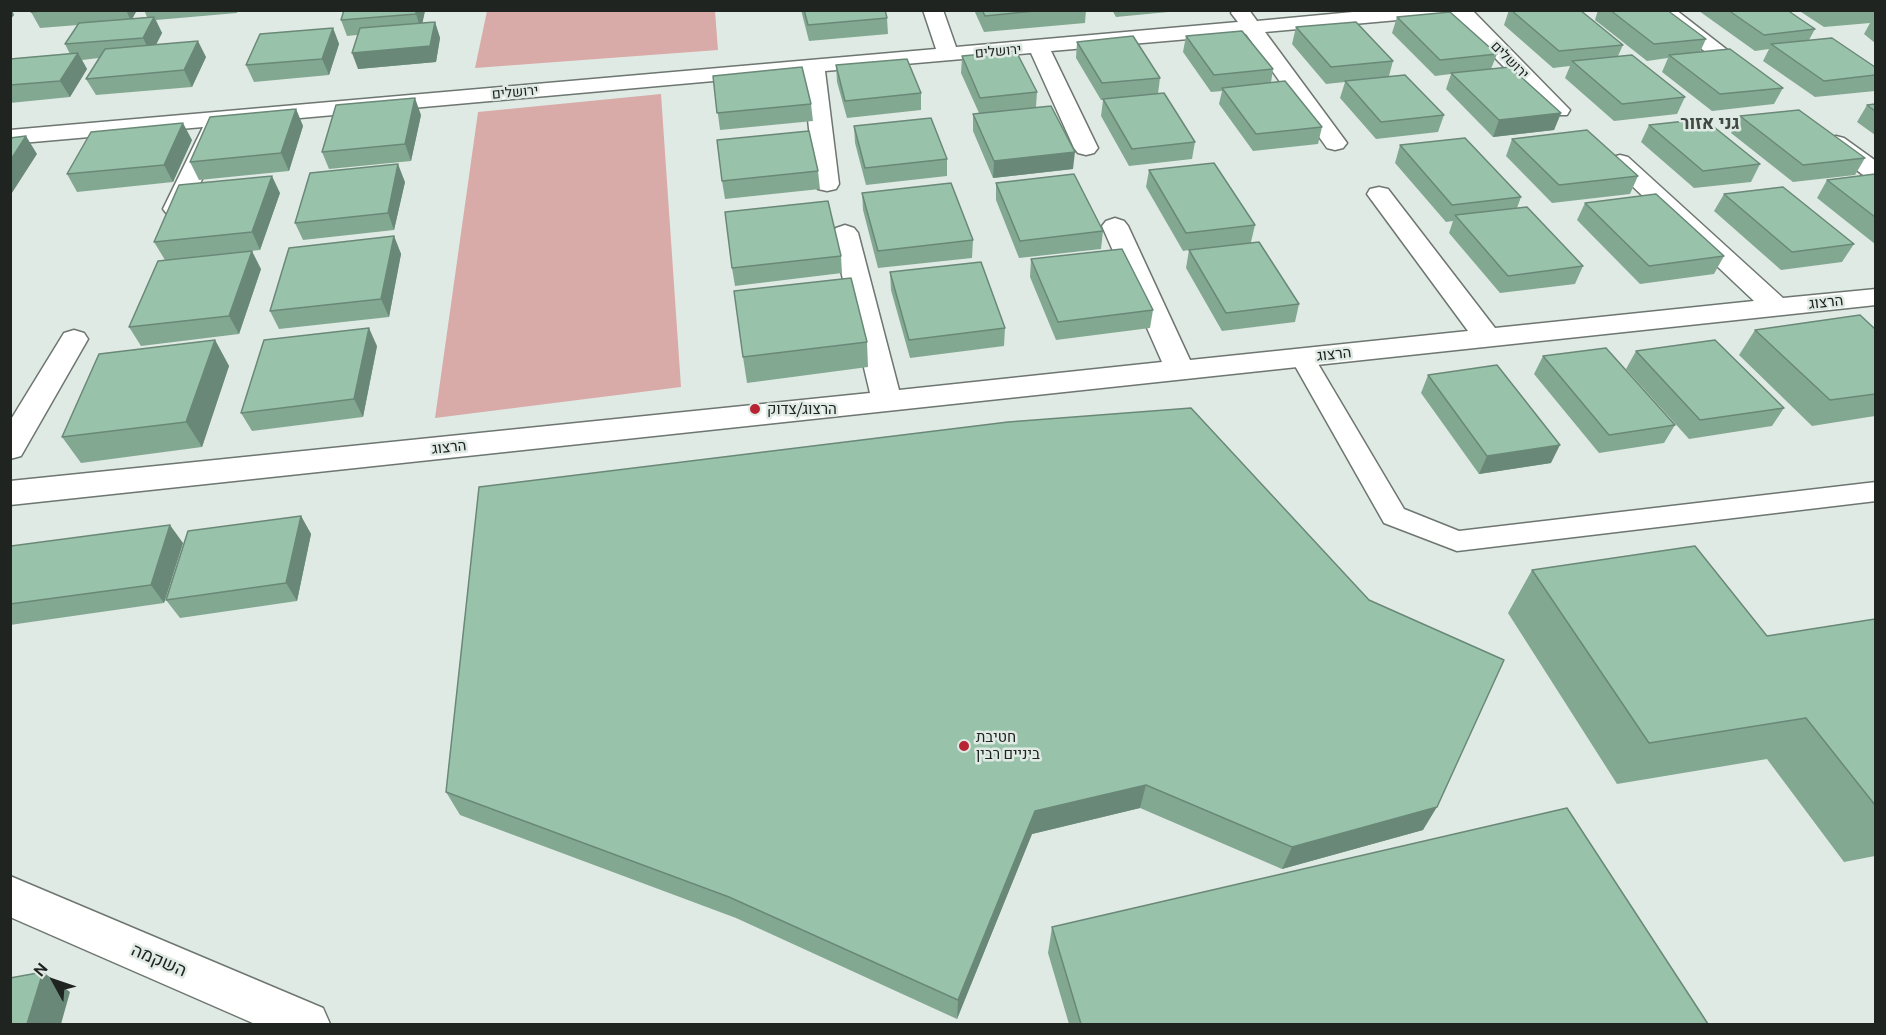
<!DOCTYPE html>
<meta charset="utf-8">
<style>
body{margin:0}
#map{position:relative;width:1886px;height:1035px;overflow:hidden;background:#e0eae4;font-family:Ubuntu,sans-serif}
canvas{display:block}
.frame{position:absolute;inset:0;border:12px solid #202421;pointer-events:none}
.north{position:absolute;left:24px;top:951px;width:60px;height:60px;-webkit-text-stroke:4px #e0eae4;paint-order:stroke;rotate:310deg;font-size:16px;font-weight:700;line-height:24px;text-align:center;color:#202421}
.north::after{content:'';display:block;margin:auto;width:21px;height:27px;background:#202421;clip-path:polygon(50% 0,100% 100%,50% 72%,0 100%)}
</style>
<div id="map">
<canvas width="1886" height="1035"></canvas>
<div class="frame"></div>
<div class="north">N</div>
</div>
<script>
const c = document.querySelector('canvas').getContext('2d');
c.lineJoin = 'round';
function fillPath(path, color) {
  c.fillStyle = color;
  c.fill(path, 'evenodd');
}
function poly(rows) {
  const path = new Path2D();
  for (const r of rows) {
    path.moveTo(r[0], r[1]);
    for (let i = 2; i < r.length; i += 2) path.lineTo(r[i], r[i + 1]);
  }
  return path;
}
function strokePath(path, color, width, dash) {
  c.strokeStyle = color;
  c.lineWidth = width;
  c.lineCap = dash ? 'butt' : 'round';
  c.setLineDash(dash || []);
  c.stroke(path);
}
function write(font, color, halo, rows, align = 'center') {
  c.font = font + ' Ubuntu,Heebo,sans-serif';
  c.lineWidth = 5;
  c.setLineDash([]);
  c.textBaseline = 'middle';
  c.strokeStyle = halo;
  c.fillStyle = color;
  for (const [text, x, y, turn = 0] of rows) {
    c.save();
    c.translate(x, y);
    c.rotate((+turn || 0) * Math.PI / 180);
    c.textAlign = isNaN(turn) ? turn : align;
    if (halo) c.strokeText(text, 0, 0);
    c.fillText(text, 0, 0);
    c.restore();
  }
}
fillPath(poly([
 [487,11,715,11,718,50,475,68],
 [661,94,681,387,435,418,478,112]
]), '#d8aba9');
const service = poly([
 [1302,349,1310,352,1314,357,1404,509,1459,531,1876,482,1876,501,1457,551,1384,523,1290,357,1294,352,1302,349]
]);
const minor = poly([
 [923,10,943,10,956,47,1238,22,1231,13,1233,10,1249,10,1257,21,1374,10,1472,10,1570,110,1567,115,1551,115,1453,15,1265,32,1347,143,1343,148,1335,150,1327,148,1246,34,1051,51,1098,148,1094,153,1086,155,1078,153,1074,148,1031,53,825,71,839,184,836,189,827,191,818,189,815,184,803,73,222,125,224,129,189,209,185,214,176,217,167,214,163,209,203,127,10,144,10,130,936,49,923,10],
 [1653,10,1676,10,1762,77,1759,82,1751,83,1743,82,1653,10],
 [1836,136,1844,138,1876,161,1876,180,1867,178,1828,148,1824,143,1828,138,1836,136],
 [1620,155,1628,157,1783,298,1876,289,1876,305,10,505,10,481,870,393,832,233,836,228,845,225,854,228,858,233,899,390,1162,362,1102,226,1106,221,1115,218,1124,221,1128,226,1190,360,1468,331,1367,194,1370,189,1379,187,1388,189,1495,328,1754,301,1612,167,1608,162,1612,157,1620,155],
 [74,330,84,333,88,339,21,456,10,459,10,421,64,333,74,330],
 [10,876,323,1008,330,1024,255,1024,10,917,10,876]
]);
strokePath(service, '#6d7670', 3);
strokePath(minor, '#6d7670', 3);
fillPath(service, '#fff');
fillPath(minor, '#fff');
fillPath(poly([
 [32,10,137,10,132,19,147,17,144,10,238,10,237,13,156,20,162,33,156,45,206,57,192,87,96,95,86,79,99,58,82,60,87,69,70,97,10,103,10,59,70,54,65,44,78,25,40,28,31,12],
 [425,10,422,23,435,22,440,38,436,62,358,69,357,35,347,36,341,20],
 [801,10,885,10,887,18,888,34,809,41],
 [974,10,1086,10,1085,23,984,32],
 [1112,10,1189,10,1116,17],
 [1509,10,1580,10,1623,45,1618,56,1685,97,1677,114,1614,121,1565,78,1570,66,1553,68,1504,25],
 [1598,10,1667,10,1706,39,1700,52,1783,88,1774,104,1712,111,1662,72,1668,58,1647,61,1595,20],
 [1700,10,1787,10,1815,29,1809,40,1875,67,1875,91,1815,97,1763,61,1769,49,1755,51,1699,11],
 [1798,10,1875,10,1875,43,1864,34,1870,23,1824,27],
 [1397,17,1497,54,1491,69,1561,113,1554,130,1493,137,1446,89,1451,74,1435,76,1392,33],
 [1296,27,1393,61,1389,76,1444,115,1438,132,1376,139,1340,98,1345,82,1326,84,1292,44],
 [333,28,339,44,329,75,254,82,246,65],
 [1186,36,1273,69,1271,83,1322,127,1318,144,1253,151,1219,104,1222,91,1211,92,1183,52],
 [1077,42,1160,78,1158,94,1195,142,1192,159,1129,166,1101,116,1103,100,1101,100,1076,58],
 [962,56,1037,92,1036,107,1073,169,993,178,973,131,973,114,979,113,961,73],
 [836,65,921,93,921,110,847,118,837,82],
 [713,76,811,104,813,121,720,130],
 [1875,104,1875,135,1857,122,1867,105],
 [296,109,303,126,289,171,199,180,190,162],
 [421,115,411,161,329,169,322,152],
 [1740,116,1865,158,1855,175,1793,182,1731,133],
 [1649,125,1760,164,1751,182,1694,188,1641,142],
 [854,126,947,159,947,176,866,185,855,143],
 [1512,139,1638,176,1630,194,1552,203,1506,156],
 [192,140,173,182,77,192,67,174],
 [1400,145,1521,197,1517,208,1583,266,1575,284,1500,293,1449,233,1453,221,1446,222,1395,163],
 [1149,170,1255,225,1251,242,1299,304,1295,322,1222,331,1186,268,1189,250,1183,251,1146,187],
 [818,171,820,189,725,199,722,181],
 [1875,174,1875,244,1817,198,1827,180],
 [405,182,394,230,303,240,295,223],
 [996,183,1103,231,1101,249,1019,258,996,200],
 [280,193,260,250,165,260,154,242],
 [862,193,973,240,972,258,878,268,863,210],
 [1724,194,1854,244,1842,262,1781,270,1714,211],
 [1585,203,1724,256,1714,274,1640,284,1577,220],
 [394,236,401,254,389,317,279,329,270,311],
 [841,256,842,273,735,286,732,268],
 [1031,259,1153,310,1150,328,1056,340,1030,277],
 [261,269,239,334,141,346,129,327],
 [890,272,1005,328,1004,346,910,358,891,290],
 [1875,329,1875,416,1812,426,1739,355,1755,330],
 [215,340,229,366,202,447,81,463,62,437],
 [867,342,868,367,747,383,743,357],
 [377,346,363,417,252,431,241,413],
 [1636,351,1784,408,1772,426,1689,439,1626,369],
 [1543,356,1675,425,1664,443,1599,453,1534,374],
 [1428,375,1551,463,1479,474,1421,393],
 [479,487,1423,830,1282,869,1140,808,1032,834,957,1019,736,918,460,815,446,792],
 [301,516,311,534,297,601,180,618,166,600],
 [183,543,164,603,10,625,10,548],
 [1532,570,1767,636,1875,619,1875,856,1844,862,1767,759,1617,784,1508,613],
 [1052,927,1708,1024,1069,1024,1048,953]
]), '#83a892');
fillPath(poly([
 [10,10,12,10,14,15,10,20],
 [126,10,137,10,131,21],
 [416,10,425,11,421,30,416,14],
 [154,17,162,33,151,54,143,38],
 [435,22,440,38,436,62,358,69,352,53],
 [333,28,339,44,329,75,322,59],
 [198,41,206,57,192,87,184,70],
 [78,53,87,69,70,97,60,81],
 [415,98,421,115,411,161,405,144],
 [296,109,303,126,289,171,281,153],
 [1561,113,1554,130,1493,137,1499,120],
 [183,123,192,140,173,182,164,165],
 [26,136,37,154,10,196,10,161],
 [1075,152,1073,169,993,178,994,161],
 [398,164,405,182,394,230,388,213],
 [272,176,280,193,260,250,252,232],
 [394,236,401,254,389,317,381,299],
 [252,251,261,269,239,334,229,316],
 [369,328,377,346,363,417,354,399],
 [215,340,229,366,202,447,186,422],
 [1560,445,1551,463,1479,474,1487,456],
 [301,516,311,534,297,601,286,583],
 [170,525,183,543,164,603,151,585],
 [1146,785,1140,808,1032,834,957,1019,958,1000,1035,811],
 [1437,807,1423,830,1282,869,1292,847],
 [43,972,70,992,61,1024,27,1024]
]), '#6a8877');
const building = poly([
 [32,10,52,10,31,12,32,10],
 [344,10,416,10,416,14,341,20,344,10],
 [804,10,885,10,887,18,808,25,804,10],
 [982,10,1044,10,985,16,982,10],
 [1511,10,1580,10,1623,45,1559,51,1511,10],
 [1610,10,1667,10,1706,39,1654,44,1610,10],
 [1728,10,1787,10,1815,29,1764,35,1728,10],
 [1450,12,1497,54,1440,60,1397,17,1450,12],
 [154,17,143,38,65,44,79,23,154,17],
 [435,22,430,46,352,53,360,28,435,22],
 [1356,22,1393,61,1331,67,1296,27,1356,22],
 [333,28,322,59,246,65,260,34,333,28],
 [1242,31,1273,69,1214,75,1186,36,1242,31],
 [1133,36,1160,78,1102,83,1077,42,1133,36],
 [1832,38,1875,67,1875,75,1824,81,1771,44,1832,38],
 [198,41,184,70,86,79,105,49,198,41],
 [1730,49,1783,88,1720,94,1669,55,1730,49],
 [1016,51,1037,92,980,98,962,56,1016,51],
 [78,53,60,81,10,85,10,59,78,53],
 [1632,55,1685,97,1622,104,1572,61,1632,55],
 [907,59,921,93,845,101,836,65,907,59],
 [802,67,811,104,717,113,713,76,802,67],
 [1510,67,1561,113,1499,120,1451,73,1510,67],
 [1405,75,1444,115,1381,122,1345,81,1405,75],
 [1285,81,1322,127,1256,134,1222,88,1285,81],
 [1164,93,1195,142,1132,149,1103,99,1164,93],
 [415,98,405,144,322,152,336,105,415,98],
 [1875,104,1875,111,1867,105,1875,104],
 [1051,106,1075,152,994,161,973,114,1051,106],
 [296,109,281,153,190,162,210,117,296,109],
 [1799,110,1865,158,1803,165,1740,116,1799,110],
 [931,118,947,159,865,168,854,126,931,118],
 [1704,119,1760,164,1703,171,1649,125,1704,119],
 [183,123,164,165,67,174,91,132,183,123],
 [1587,130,1638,176,1559,185,1512,139,1587,130],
 [809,131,818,171,722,181,717,140,809,131],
 [26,136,10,161,10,138,26,136],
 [1465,138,1521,197,1452,205,1400,145,1465,138],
 [1214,163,1255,225,1186,233,1149,170,1214,163],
 [398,164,388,213,295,223,310,173,398,164],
 [1074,174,1103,231,1020,241,996,183,1074,174],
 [1875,174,1875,217,1827,180,1875,174],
 [272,176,252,232,154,242,179,185,272,176],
 [951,183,973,240,878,251,862,193,951,183],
 [1783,187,1854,244,1792,252,1724,194,1783,187],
 [1656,194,1724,256,1649,266,1585,203,1656,194],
 [828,201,841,256,732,268,725,212,828,201],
 [1527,207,1583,266,1508,276,1455,215,1527,207],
 [394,236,381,299,270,311,289,248,394,236],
 [1259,242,1299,304,1226,313,1189,250,1259,242],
 [1122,249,1153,310,1058,322,1031,259,1122,249],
 [252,251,229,316,129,327,158,261,252,251],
 [981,262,1005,328,909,340,890,272,981,262],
 [851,278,867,342,743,357,734,291,851,278],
 [1860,315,1875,329,1875,394,1830,400,1755,330,1860,315],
 [369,328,354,399,241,413,264,340,369,328],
 [215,340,186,422,62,437,99,354,215,340],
 [1715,340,1784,408,1700,420,1636,351,1715,340],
 [1606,348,1675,425,1609,435,1543,356,1606,348],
 [1497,365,1560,445,1487,456,1428,375,1497,365],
 [1191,408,1369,600,1504,660,1437,807,1292,847,1146,785,1035,811,958,1000,729,897,446,792,479,487,1008,422,1191,408],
 [301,516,286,583,166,600,188,531,301,516],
 [170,525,151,585,10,604,11,546,170,525],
 [1695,546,1767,636,1875,619,1875,805,1806,718,1649,743,1532,570,1695,546],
 [1567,808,1708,1024,1081,1024,1052,927,1567,808],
 [43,972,27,1024,10,1024,10,978,43,972]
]);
fillPath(building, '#98c3aa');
strokePath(building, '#6a8877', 1.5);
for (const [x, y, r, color] of [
 [755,409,6,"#b72534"],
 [964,746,6,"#b72534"]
]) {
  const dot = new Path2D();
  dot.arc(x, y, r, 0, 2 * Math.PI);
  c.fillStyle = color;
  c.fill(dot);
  strokePath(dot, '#e0eae4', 2);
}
write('14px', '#202421', '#e0eae4', [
 ["ירושלים",998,51,-5],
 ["ירושלים",1510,60,45],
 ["ירושלים",515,92,-5]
]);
write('15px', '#202421', '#e0eae4', [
 ["הרצוג",1826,302,-6],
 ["הרצוג",1334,354,-6],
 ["הרצוג",449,447,-6]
]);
write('15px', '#202421', '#e0eae4', [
 ["הרצוג/צדוק",767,409],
 ["חטיבת",976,737],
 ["ביניים רבין",976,754]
], 'left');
write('bold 18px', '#414944', '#e0eae4', [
 ["גני אזור",1710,123]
]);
write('18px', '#202421', '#e0eae4', [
 ["השקמה",159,960,23]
]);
</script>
